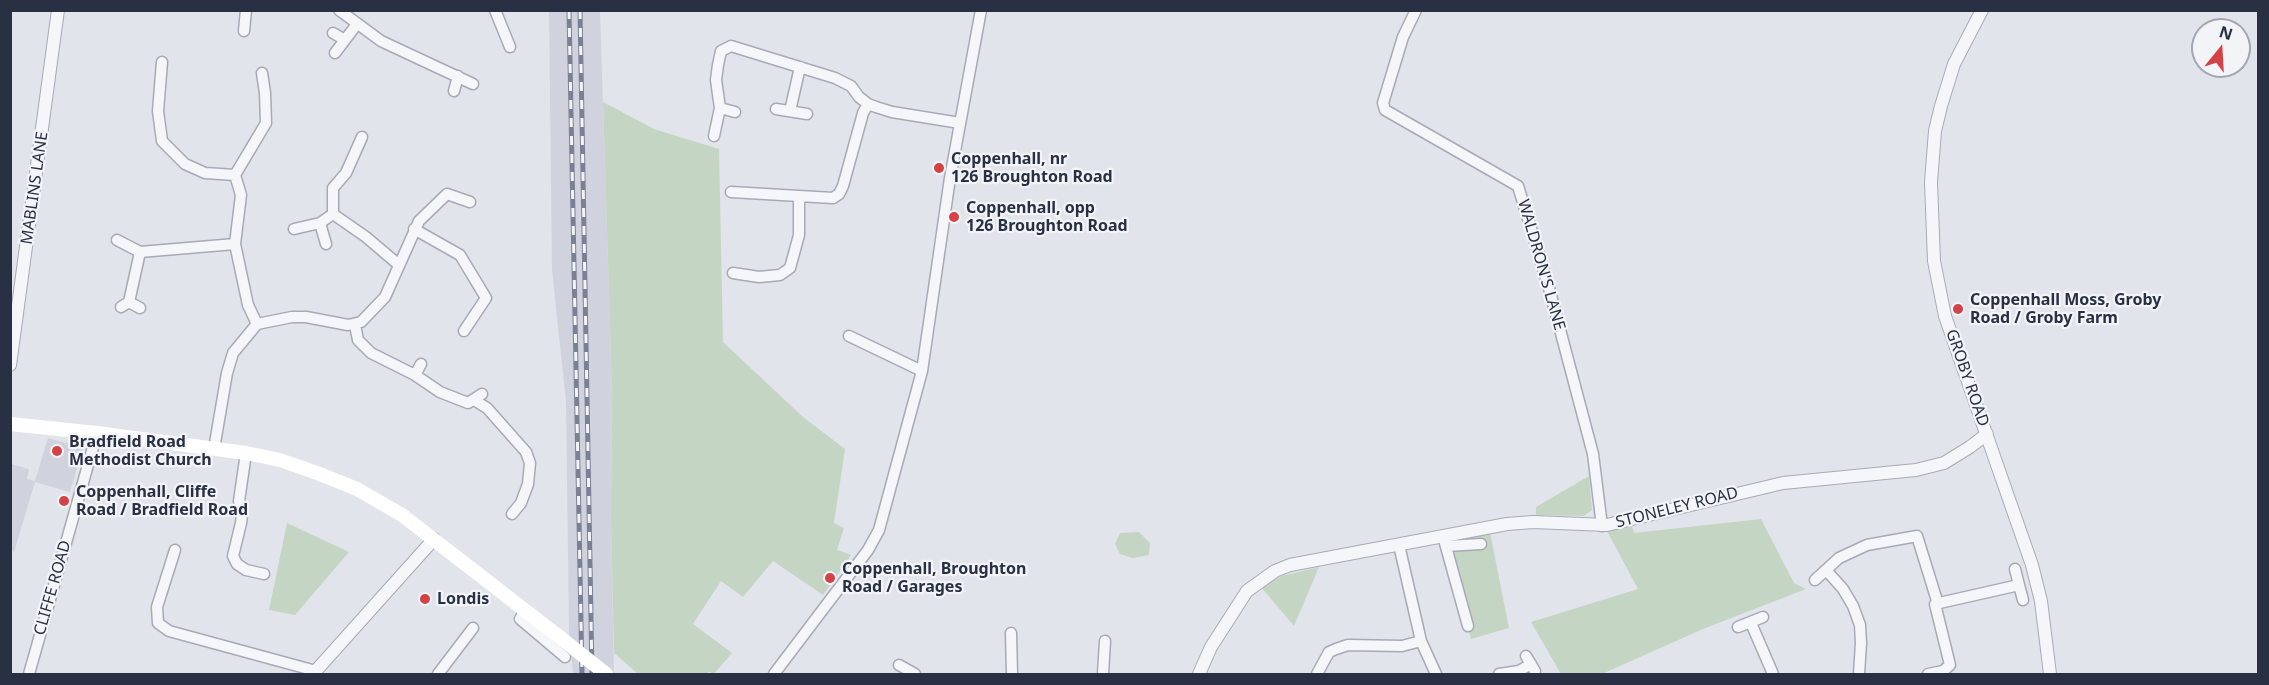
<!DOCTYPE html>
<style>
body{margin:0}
#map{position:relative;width:2269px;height:685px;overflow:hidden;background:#e2e4eb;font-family:"Noto Sans",sans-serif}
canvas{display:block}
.frame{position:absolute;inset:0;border:12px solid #293044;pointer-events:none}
.north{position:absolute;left:2191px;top:18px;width:60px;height:60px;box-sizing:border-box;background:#f2f4f8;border:2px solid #a2a6b0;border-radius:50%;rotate:18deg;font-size:16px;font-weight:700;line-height:24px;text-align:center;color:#293044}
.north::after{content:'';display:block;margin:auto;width:21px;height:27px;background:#d54246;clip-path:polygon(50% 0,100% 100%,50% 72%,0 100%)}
</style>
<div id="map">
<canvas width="2269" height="685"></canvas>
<div class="frame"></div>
<div class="north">N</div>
</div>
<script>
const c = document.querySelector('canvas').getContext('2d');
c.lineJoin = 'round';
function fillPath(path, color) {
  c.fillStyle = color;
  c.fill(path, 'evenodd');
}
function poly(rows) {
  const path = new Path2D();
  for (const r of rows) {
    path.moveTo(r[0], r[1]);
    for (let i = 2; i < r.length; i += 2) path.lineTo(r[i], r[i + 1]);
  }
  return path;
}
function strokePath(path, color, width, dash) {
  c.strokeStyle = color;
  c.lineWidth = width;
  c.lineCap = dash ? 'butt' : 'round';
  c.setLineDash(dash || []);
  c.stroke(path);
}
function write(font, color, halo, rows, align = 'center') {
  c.font = font + ' "Noto Sans",sans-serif';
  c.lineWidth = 4.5;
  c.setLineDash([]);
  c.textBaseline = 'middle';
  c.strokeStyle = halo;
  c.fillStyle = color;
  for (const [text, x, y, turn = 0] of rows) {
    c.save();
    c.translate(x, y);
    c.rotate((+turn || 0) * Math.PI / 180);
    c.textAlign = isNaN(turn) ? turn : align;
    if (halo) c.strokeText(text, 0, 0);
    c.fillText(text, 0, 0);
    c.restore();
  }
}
fillPath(poly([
 [549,11,600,11,612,391,611,516,614,674,573,674,569,632,566,402,552,270],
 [48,438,83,448,70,492,35,482,14,552,10,547,11,464,29,469,27,479,35,481]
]), '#d0d3dd');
fillPath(poly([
 [603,102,654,129,719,149,723,342,803,417,845,449,834,523,844,528,837,550,851,555,823,595,773,561,743,597,721,581,693,624,732,653,714,674,709,672,707,674,638,674,614,653,611,516,612,391],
 [1589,476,1592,510,1584,516,1536,515,1536,507],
 [1761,519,1794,583,1806,589,1703,629,1602,674,1561,674,1531,622,1638,589,1607,531,1632,525,1634,533],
 [287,523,349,552,295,615,269,610],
 [1139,532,1150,543,1149,555,1133,558,1120,554,1115,544,1120,533],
 [1490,532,1509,628,1471,639,1443,536],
 [1319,567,1294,626,1260,586,1282,576]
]), '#c5d5c3');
const minor = poly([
 [339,10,381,41,473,84],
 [495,10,510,47],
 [1416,10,1403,37,1383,103,1385,110,1518,186,1549,288,1593,454,1602,526],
 [244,31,246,10],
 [333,33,345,40],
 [335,53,357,24],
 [162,62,158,111,162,141,185,164,205,173,235,175],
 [454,91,458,76],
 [720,108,735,112],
 [776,109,807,114],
 [790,111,800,67],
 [714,136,720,108,716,80,718,65,721,51,731,46,835,78,851,86,859,97,868,104,876,107,892,112,960,123],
 [362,137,346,173,333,188,333,214,366,237,399,265],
 [731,192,833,198,839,194,843,186,863,113,868,104],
 [320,223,326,244],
 [294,229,320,223,333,214],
 [414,229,460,255,486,298,464,331],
 [117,240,140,252,235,244],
 [733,273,759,277,780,275,790,268,799,235,799,197],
 [129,302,140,308],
 [121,307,129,302,140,252],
 [257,324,248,305,235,244,241,195,235,175,266,123,265,93,262,73],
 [355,325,358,340,371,353,415,375,440,392,468,403,482,394],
 [849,336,922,371],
 [415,375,421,364],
 [474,400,487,408,526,452,530,463,528,484,521,503,512,514],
 [214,449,227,373,233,353,257,324,292,317,306,317,348,325,361,322,385,297,419,221,447,194,470,202],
 [246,453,239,501,242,515,241,523,233,556,237,564,246,570,264,574],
 [1443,536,1468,626],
 [1399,545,1421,641,1436,674],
 [1446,546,1481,544],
 [175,550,157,607,158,623,169,631,316,671],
 [1826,570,1843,589,1853,606,1860,625,1861,643,1859,674],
 [1815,580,1839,558,1867,545,1917,536,1938,604],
 [2019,585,2023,600],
 [525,611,520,619,565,657],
 [1751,623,1773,674],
 [1738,627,1763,617],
 [1011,633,1012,674],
 [1526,656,1535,671],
 [899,665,915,674],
 [29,674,97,433],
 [438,674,473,628],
 [774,674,868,550,879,530,922,371,950,178,981,10],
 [1103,674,1105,641],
 [1317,674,1329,652,1336,649,1348,645,1402,646,1421,641],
 [1499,674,1519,671,1531,664],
 [1928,674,1943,671,1950,665,1935,604,2019,585,2015,569]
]);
const tertiary = poly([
 [1982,10,1954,64,1941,106,1935,131,1931,182,1934,261,1945,316,2032,565,2041,601,2050,674],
 [10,365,58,10],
 [313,674,434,539],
 [1199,674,1211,647,1247,591,1275,571,1290,565,1507,524,1533,522,1607,525,1783,483,1916,470,1944,463,1970,447,1987,434]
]);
strokePath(minor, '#a7aab6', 13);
strokePath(tertiary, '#a7aab6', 14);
strokePath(minor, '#f5f6f9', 10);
strokePath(tertiary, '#f5f6f9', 12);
strokePath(poly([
 [10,424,97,433,246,453,280,460,317,473,357,489,402,515,562,639]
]), '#fff', 14);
const rail = poly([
 [569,10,582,674],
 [580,10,592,674]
]);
strokePath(rail, '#7b8195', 5);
strokePath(rail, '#f2f4f8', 3, [9]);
strokePath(poly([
 [562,639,606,674]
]), '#fff', 14);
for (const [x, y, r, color] of [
 [939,168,6,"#d54246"],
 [954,217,6,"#d54246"],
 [1958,309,6,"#d54246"],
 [57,451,6,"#d54246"],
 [64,501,6,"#d54246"],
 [830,578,6,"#d54246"],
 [425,599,6,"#d54246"]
]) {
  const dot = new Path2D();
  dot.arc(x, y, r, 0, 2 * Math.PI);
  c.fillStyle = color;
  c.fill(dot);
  strokePath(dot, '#f2f4f8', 2);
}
write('bold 16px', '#293044', '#f2f4f8', [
 ["Coppenhall, nr",951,159],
 ["126 Broughton Road",951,177],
 ["Coppenhall, opp",966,208],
 ["126 Broughton Road",966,226],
 ["Coppenhall Moss, Groby",1970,300],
 ["Road / Groby Farm",1970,318],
 ["Bradfield Road",69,442],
 ["Methodist Church",69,460],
 ["Coppenhall, Cliffe",76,492],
 ["Road / Bradfield Road",76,510],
 ["Coppenhall, Broughton",842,569],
 ["Road / Garages",842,587],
 ["Londis",437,599]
], 'left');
write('16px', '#293044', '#f2f4f8', [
 ["MABLINS LANE",35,188,-82],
 ["WALDRON'S LANE",1541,265,74],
 ["GROBY ROAD",1967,378,71],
 ["STONELEY ROAD",1677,508,-14],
 ["CLIFFE ROAD",53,588,-74]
]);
</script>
